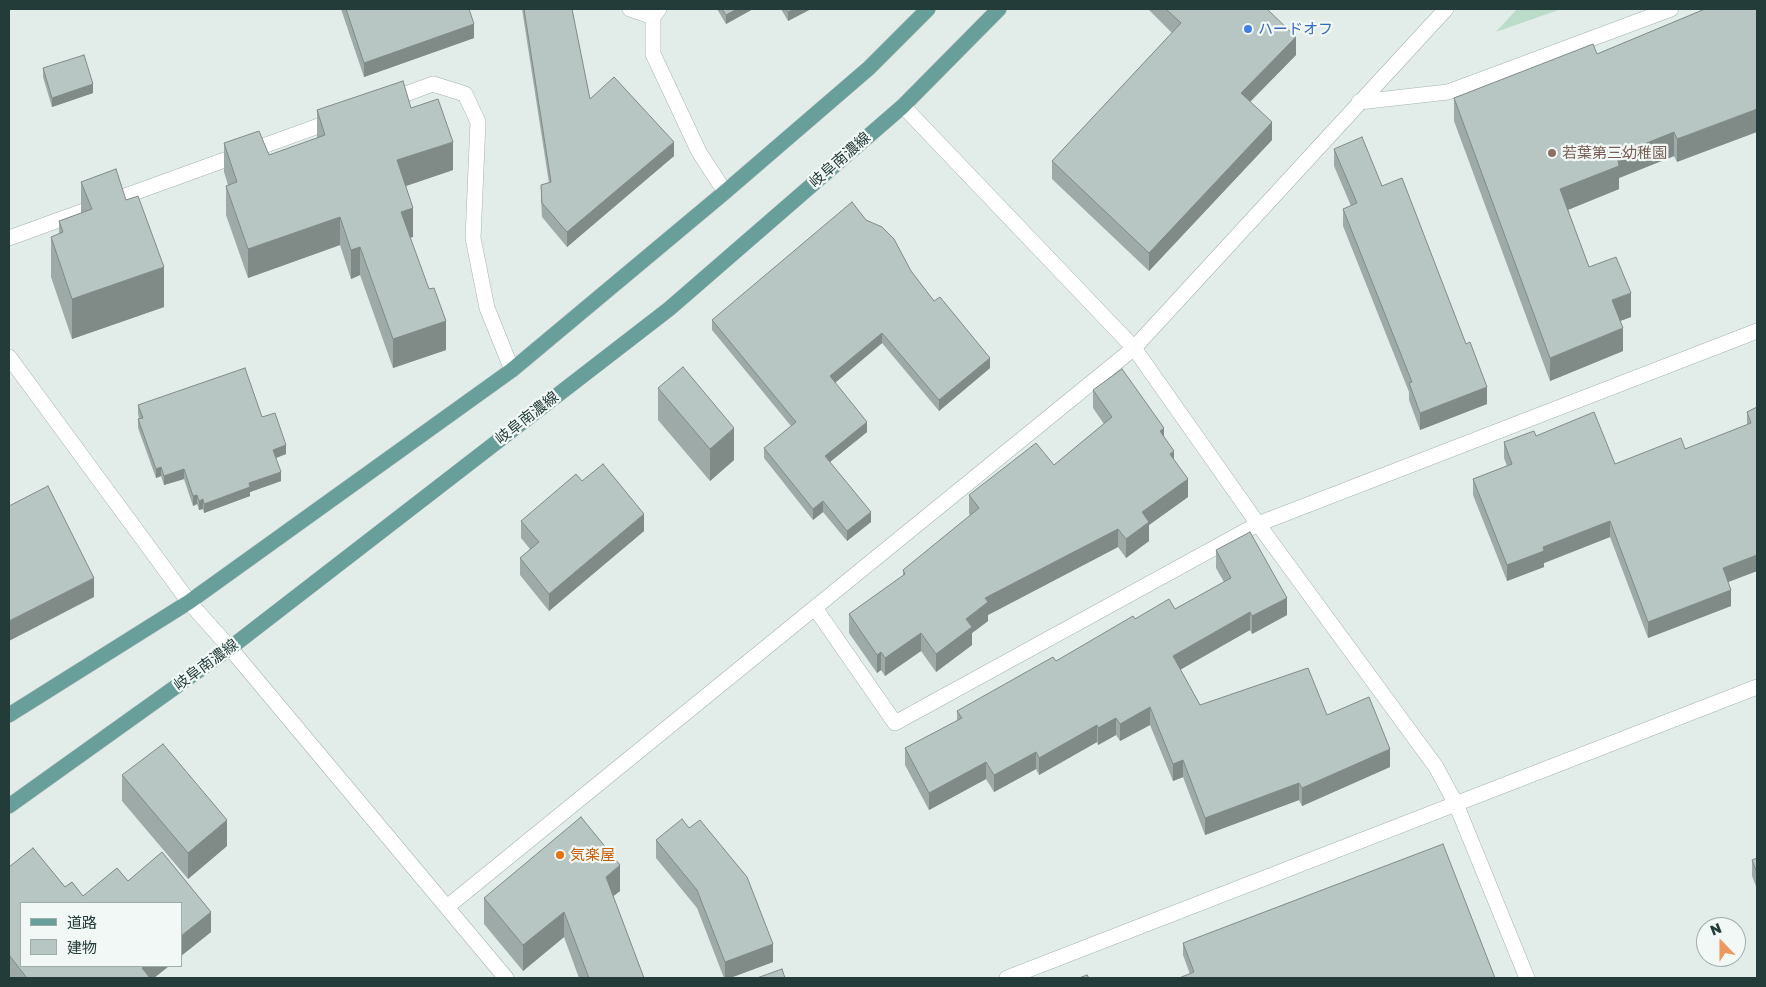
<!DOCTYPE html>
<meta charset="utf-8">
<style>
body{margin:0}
#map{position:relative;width:1766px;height:987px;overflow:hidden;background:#e2ece9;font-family:"Golos Text","Noto Sans JP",sans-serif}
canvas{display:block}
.frame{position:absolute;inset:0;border:10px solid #233c39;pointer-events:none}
.legend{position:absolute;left:20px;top:902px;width:162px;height:65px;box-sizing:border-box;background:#f2f8f6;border:1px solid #9fadaa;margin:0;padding:6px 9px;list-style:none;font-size:15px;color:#233c39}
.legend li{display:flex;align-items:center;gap:10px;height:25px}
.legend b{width:25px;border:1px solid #9fadaa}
.north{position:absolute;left:1696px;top:917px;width:50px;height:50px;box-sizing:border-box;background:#f2f8f6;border:1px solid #9fadaa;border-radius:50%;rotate:338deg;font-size:14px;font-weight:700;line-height:20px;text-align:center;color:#233c39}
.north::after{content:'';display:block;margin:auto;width:18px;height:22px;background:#ec9960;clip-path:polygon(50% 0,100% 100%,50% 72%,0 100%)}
</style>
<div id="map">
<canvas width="1766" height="987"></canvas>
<div class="frame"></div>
<ul class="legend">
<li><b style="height:6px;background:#689f9a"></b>道路</li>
<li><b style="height:14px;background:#b7c6c2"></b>建物</li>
</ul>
<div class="north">N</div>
</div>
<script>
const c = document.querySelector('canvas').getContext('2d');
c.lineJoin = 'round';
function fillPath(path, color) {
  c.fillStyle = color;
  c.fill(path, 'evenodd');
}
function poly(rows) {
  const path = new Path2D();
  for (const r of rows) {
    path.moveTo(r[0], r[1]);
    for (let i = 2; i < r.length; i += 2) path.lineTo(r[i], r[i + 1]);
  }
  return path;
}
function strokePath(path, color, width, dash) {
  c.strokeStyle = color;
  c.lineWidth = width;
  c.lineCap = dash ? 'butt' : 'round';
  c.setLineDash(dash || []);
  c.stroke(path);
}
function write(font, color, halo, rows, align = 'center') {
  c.font = font + ' "Golos Text","Noto Sans JP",sans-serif';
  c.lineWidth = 4.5;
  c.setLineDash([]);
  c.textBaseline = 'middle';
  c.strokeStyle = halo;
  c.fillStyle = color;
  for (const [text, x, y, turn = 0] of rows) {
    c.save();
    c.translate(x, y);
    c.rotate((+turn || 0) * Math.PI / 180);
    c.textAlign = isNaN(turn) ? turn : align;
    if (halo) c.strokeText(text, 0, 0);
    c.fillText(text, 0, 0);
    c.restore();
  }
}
fillPath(poly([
 [1517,9,1561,9,1496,32]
]), '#bcdcca');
const minor = poly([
 [630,9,653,17],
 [659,9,653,17,653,54,699,152,725,192],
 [389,100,433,84,465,94,478,122,473,238,487,308,512,370],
 [1359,102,1448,92,1671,9],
 [903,106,1134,348,1258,524,1436,767,1456,804,1527,978],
 [9,238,335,120],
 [9,357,189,602,230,648,506,978],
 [815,608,895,723,1258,524,1757,331],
 [447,907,1134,348,1446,9]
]);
const tertiary = poly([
 [1007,978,1757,687]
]);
const primary = poly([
 [9,715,189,602,512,370,725,192,869,68,928,9],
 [9,806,230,648,669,309,903,106,999,9]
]);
strokePath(minor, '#a5b4b1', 16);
strokePath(tertiary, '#a5b4b1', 16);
strokePath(primary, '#c1c8c8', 16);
strokePath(minor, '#fff', 15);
strokePath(tertiary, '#fff', 15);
strokePath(primary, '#689f9a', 15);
fillPath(poly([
 [341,9,469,9,474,38,364,77],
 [522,9,572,9,590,99,674,156,567,247,542,217,541,199,541,185,549,183],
 [717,9,753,9,726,24],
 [781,9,811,9,788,21],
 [1148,9,1267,9,1296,55,1250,102,1272,140,1149,271,1052,179,1052,161,1172,33],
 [1705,9,1677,162,1674,156,1619,178,1619,189,1568,210,1589,267,1631,317,1620,321,1623,351,1550,381,1454,121,1454,98,1597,54],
 [43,68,93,93,52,107,43,77],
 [411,108,453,170,406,186,413,237,410,237,446,350,393,368,360,275,351,279,340,245,248,278,226,215,226,186,228,185,224,172,224,143,269,155,317,138,317,110],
 [1334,149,1382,186,1487,404,1420,430,1409,400,1409,392,1343,226,1343,209,1351,206,1334,166],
 [81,182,126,200,164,307,72,339,51,277,51,237,59,234,59,221,81,213],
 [866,220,911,271,934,301,990,368,939,411,882,343,835,383,867,432,830,462,871,522,847,541,823,512,813,520,764,458,764,448,791,426,712,330,712,320],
 [658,388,734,460,710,481,658,420],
 [1093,390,1164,436,1174,460,1188,497,1149,525,1149,541,1126,558,1118,547,988,615,988,621,972,633,972,645,936,672,921,651,885,676,881,670,877,673,849,633,849,614,903,576,903,570,970,516,969,513,969,495,1054,465,1104,424,1093,408],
 [138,405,262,417,286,454,276,458,281,481,250,492,250,496,204,513,203,509,199,510,197,504,193,506,184,479,164,485,161,476,156,478,138,428,138,419,139,418,138,414],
 [1757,407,1757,571,1728,582,1731,606,1648,638,1610,537,1544,563,1544,567,1507,581,1473,495,1473,479,1507,466,1504,458,1504,442,1536,436,1615,464,1685,449,1747,425,1747,412],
 [582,481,644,531,549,611,520,575,520,558,530,549,521,538,521,521],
 [1216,550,1287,615,1252,634,1250,630,1180,669,1200,705,1327,715,1390,767,1302,806,1299,800,1205,835,1183,777,1173,781,1150,725,1120,741,1116,735,1098,745,1097,742,1039,775,1036,769,994,792,986,779,929,810,905,765,905,748,957,721,957,711,1056,661,1135,619,1175,609,1224,582,1216,568],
 [122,775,227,846,188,879,122,801],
 [689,828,773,962,730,978,724,978,697,908,656,858,656,840],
 [33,848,65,887,72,882,83,896,117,868,128,881,162,852,211,912,211,932,181,956,181,903,21,903,21,966,169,966,154,978,11,978,9,975,9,867],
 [1757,858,1757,889,1752,876,1752,860],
 [620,891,613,896,644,978,579,978,564,937,523,971,484,924,484,898],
 [1183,943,1495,978,1190,974,1183,955]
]), '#9daaa7');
fillPath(poly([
 [737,9,753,9,726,24,726,15],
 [793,9,811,9,788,21,788,12],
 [474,24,474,38,364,77,364,63],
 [1296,37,1296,55,1241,111,1241,93],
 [93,84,93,93,52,107,52,98],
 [1757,109,1757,132,1677,162,1677,139],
 [1272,122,1272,140,1149,271,1149,253],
 [1674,132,1674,156,1619,178,1619,189,1560,213,1560,189,1617,155],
 [453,142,453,170,397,189,397,160],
 [674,142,674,156,567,247,567,232],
 [413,208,413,237,401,241,401,212],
 [340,217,340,245,248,278,248,249],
 [360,247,360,275,351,279,351,250],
 [164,267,164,307,72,339,72,299],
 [1631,293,1631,317,1612,324,1612,300],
 [446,321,446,350,393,368,393,339],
 [1623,328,1623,351,1550,381,1550,358],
 [882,333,882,343,830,387,830,376],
 [990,358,990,368,939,411,939,400],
 [1487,387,1487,404,1420,430,1420,413],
 [867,422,867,432,825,466,825,456],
 [734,428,734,460,710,481,710,449],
 [1164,428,1164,446,1160,431],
 [286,445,286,454,273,459,273,450],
 [1174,451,1174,469,1170,454],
 [161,467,161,476,156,478,156,469],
 [184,469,184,479,164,485,164,476],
 [281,472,281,481,250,492,250,496,204,513,204,504,249,483],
 [1188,479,1188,497,1149,525,1149,541,1126,558,1126,539,1142,512],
 [197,495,197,504,193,506,193,496],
 [203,499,203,509,199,510,199,501],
 [823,501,823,512,813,520,813,509],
 [871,512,871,522,847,541,847,531],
 [644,514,644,531,549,611,549,594],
 [1610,521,1610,537,1544,563,1544,567,1507,581,1507,565,1543,547],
 [1118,529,1118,547,988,615,988,621,972,633,972,645,936,672,936,654,985,598],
 [1757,555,1757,571,1723,584,1723,568],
 [94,578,94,597,9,641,9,621],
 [1731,590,1731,606,1648,638,1648,622],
 [1287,598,1287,615,1252,634,1252,616],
 [1250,612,1250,630,1173,674,1173,656],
 [921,633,921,651,885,676,885,658],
 [881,652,881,670,877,673,877,655],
 [1150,707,1150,725,1120,741,1120,724],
 [1116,718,1116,735,1098,745,1098,728],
 [1097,725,1097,742,1039,775,1039,758],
 [1390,749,1390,767,1302,806,1302,788],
 [1036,752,1036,769,994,792,994,775],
 [1183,760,1183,777,1173,781,1173,764],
 [986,762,986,779,929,810,929,793],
 [1299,783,1299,800,1205,835,1205,818],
 [227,820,227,846,188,879,188,853],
 [620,865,620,891,606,902,606,877],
 [211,912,211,932,181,956,181,936],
 [564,912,564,937,523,971,523,945],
 [773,944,773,962,730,978,725,978,725,962],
 [145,966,169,966,154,978,142,978,142,968]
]), '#808b88');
const building = poly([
 [346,9,469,9,474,24,364,63,346,9],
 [524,9,572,9,590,99,614,77,674,142,567,232,542,203,541,185,551,182,524,9],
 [722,9,737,9,726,15,722,9],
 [786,9,793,9,788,12,786,9],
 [1166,9,1267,9,1296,37,1241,93,1272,122,1149,253,1052,161,1181,23,1166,9],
 [1705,9,1757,9,1757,109,1677,139,1674,132,1617,155,1619,166,1560,189,1589,267,1616,257,1631,293,1612,300,1623,328,1550,358,1454,98,1593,44,1597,54,1705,9],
 [84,55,93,84,52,98,43,68,84,55],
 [403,81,411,108,438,99,453,142,397,160,413,208,401,212,429,289,434,288,446,321,393,339,360,247,351,250,340,217,248,249,226,186,237,182,224,143,259,131,269,155,325,135,317,110,403,81],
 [1362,137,1382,186,1402,178,1466,344,1470,342,1487,387,1420,413,1409,383,1412,382,1343,209,1357,203,1334,149,1362,137],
 [116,169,126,200,138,196,164,267,72,299,51,237,63,232,59,221,92,209,81,182,116,169],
 [852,202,866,220,882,227,894,239,911,271,934,301,940,297,990,358,939,400,882,333,830,376,867,422,825,456,871,512,847,531,823,501,813,509,764,448,796,422,712,320,852,202],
 [683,367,734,428,710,449,658,388,683,367],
 [245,368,262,417,275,413,286,445,273,450,281,472,249,483,250,487,204,504,203,499,199,501,197,495,193,496,184,469,164,476,161,467,156,469,138,419,143,418,138,405,245,368],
 [1122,369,1164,428,1160,431,1174,451,1170,454,1188,479,1142,512,1149,522,1126,539,1118,529,985,598,988,602,966,619,972,627,936,654,921,633,885,658,881,652,877,655,849,614,905,574,903,570,979,508,969,495,1036,443,1054,465,1112,417,1093,390,1122,369],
 [1757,407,1757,555,1723,568,1731,590,1648,622,1610,521,1543,547,1544,551,1507,565,1473,479,1512,464,1504,442,1534,431,1536,436,1594,412,1615,464,1681,438,1685,449,1751,423,1747,412,1757,407],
 [603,464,644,514,549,594,520,558,539,542,521,521,576,474,582,481,603,464],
 [48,486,94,578,9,621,9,506,48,486],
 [1250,532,1287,598,1252,616,1250,612,1173,656,1200,705,1308,668,1327,715,1369,697,1390,749,1302,788,1299,783,1205,818,1183,760,1173,764,1150,707,1120,724,1116,718,1098,728,1097,725,1039,758,1036,752,994,775,986,762,929,793,905,748,962,718,957,711,1053,657,1056,661,1133,616,1135,619,1169,599,1175,609,1231,578,1216,550,1250,532],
 [163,744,227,820,188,853,122,775,163,744],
 [581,817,620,865,606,877,644,978,589,978,564,912,523,945,484,898,581,817],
 [682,819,689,828,700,820,747,877,773,944,725,962,697,890,656,840,682,819],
 [1443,844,1495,978,1179,978,1194,972,1183,943,1443,844],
 [33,848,65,887,72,882,83,896,117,868,128,881,162,852,211,912,181,936,181,903,21,903,21,966,145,966,142,968,150,978,27,978,9,955,9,867,33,848],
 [1757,858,1757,873,1752,860,1757,858],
 [782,969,785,978,757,978,782,969],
 [1087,975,1089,978,1079,978,1087,975]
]);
fillPath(building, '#b7c6c2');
strokePath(building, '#808b88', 1);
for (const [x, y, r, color] of [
 [1248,29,5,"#3f7fe0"],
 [1552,153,5,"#8d6e63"],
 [560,855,5,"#e8710a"]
]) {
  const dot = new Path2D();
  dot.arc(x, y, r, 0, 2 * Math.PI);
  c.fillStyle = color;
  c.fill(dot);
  strokePath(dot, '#f2f8f6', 2);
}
write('15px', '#366cbe', '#f2f8f6', [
 ["ハードオフ",1258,29]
], 'left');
write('15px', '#785e54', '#f2f8f6', [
 ["若葉第三幼稚園",1562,153]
], 'left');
write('15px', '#233c39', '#f2f8f6', [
 ["岐阜南濃線",840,160,-41],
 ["岐阜南濃線",527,418,-38],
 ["岐阜南濃線",206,665,-36]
]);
write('15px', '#c56008', '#f2f8f6', [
 ["気楽屋",570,855]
], 'left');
</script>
